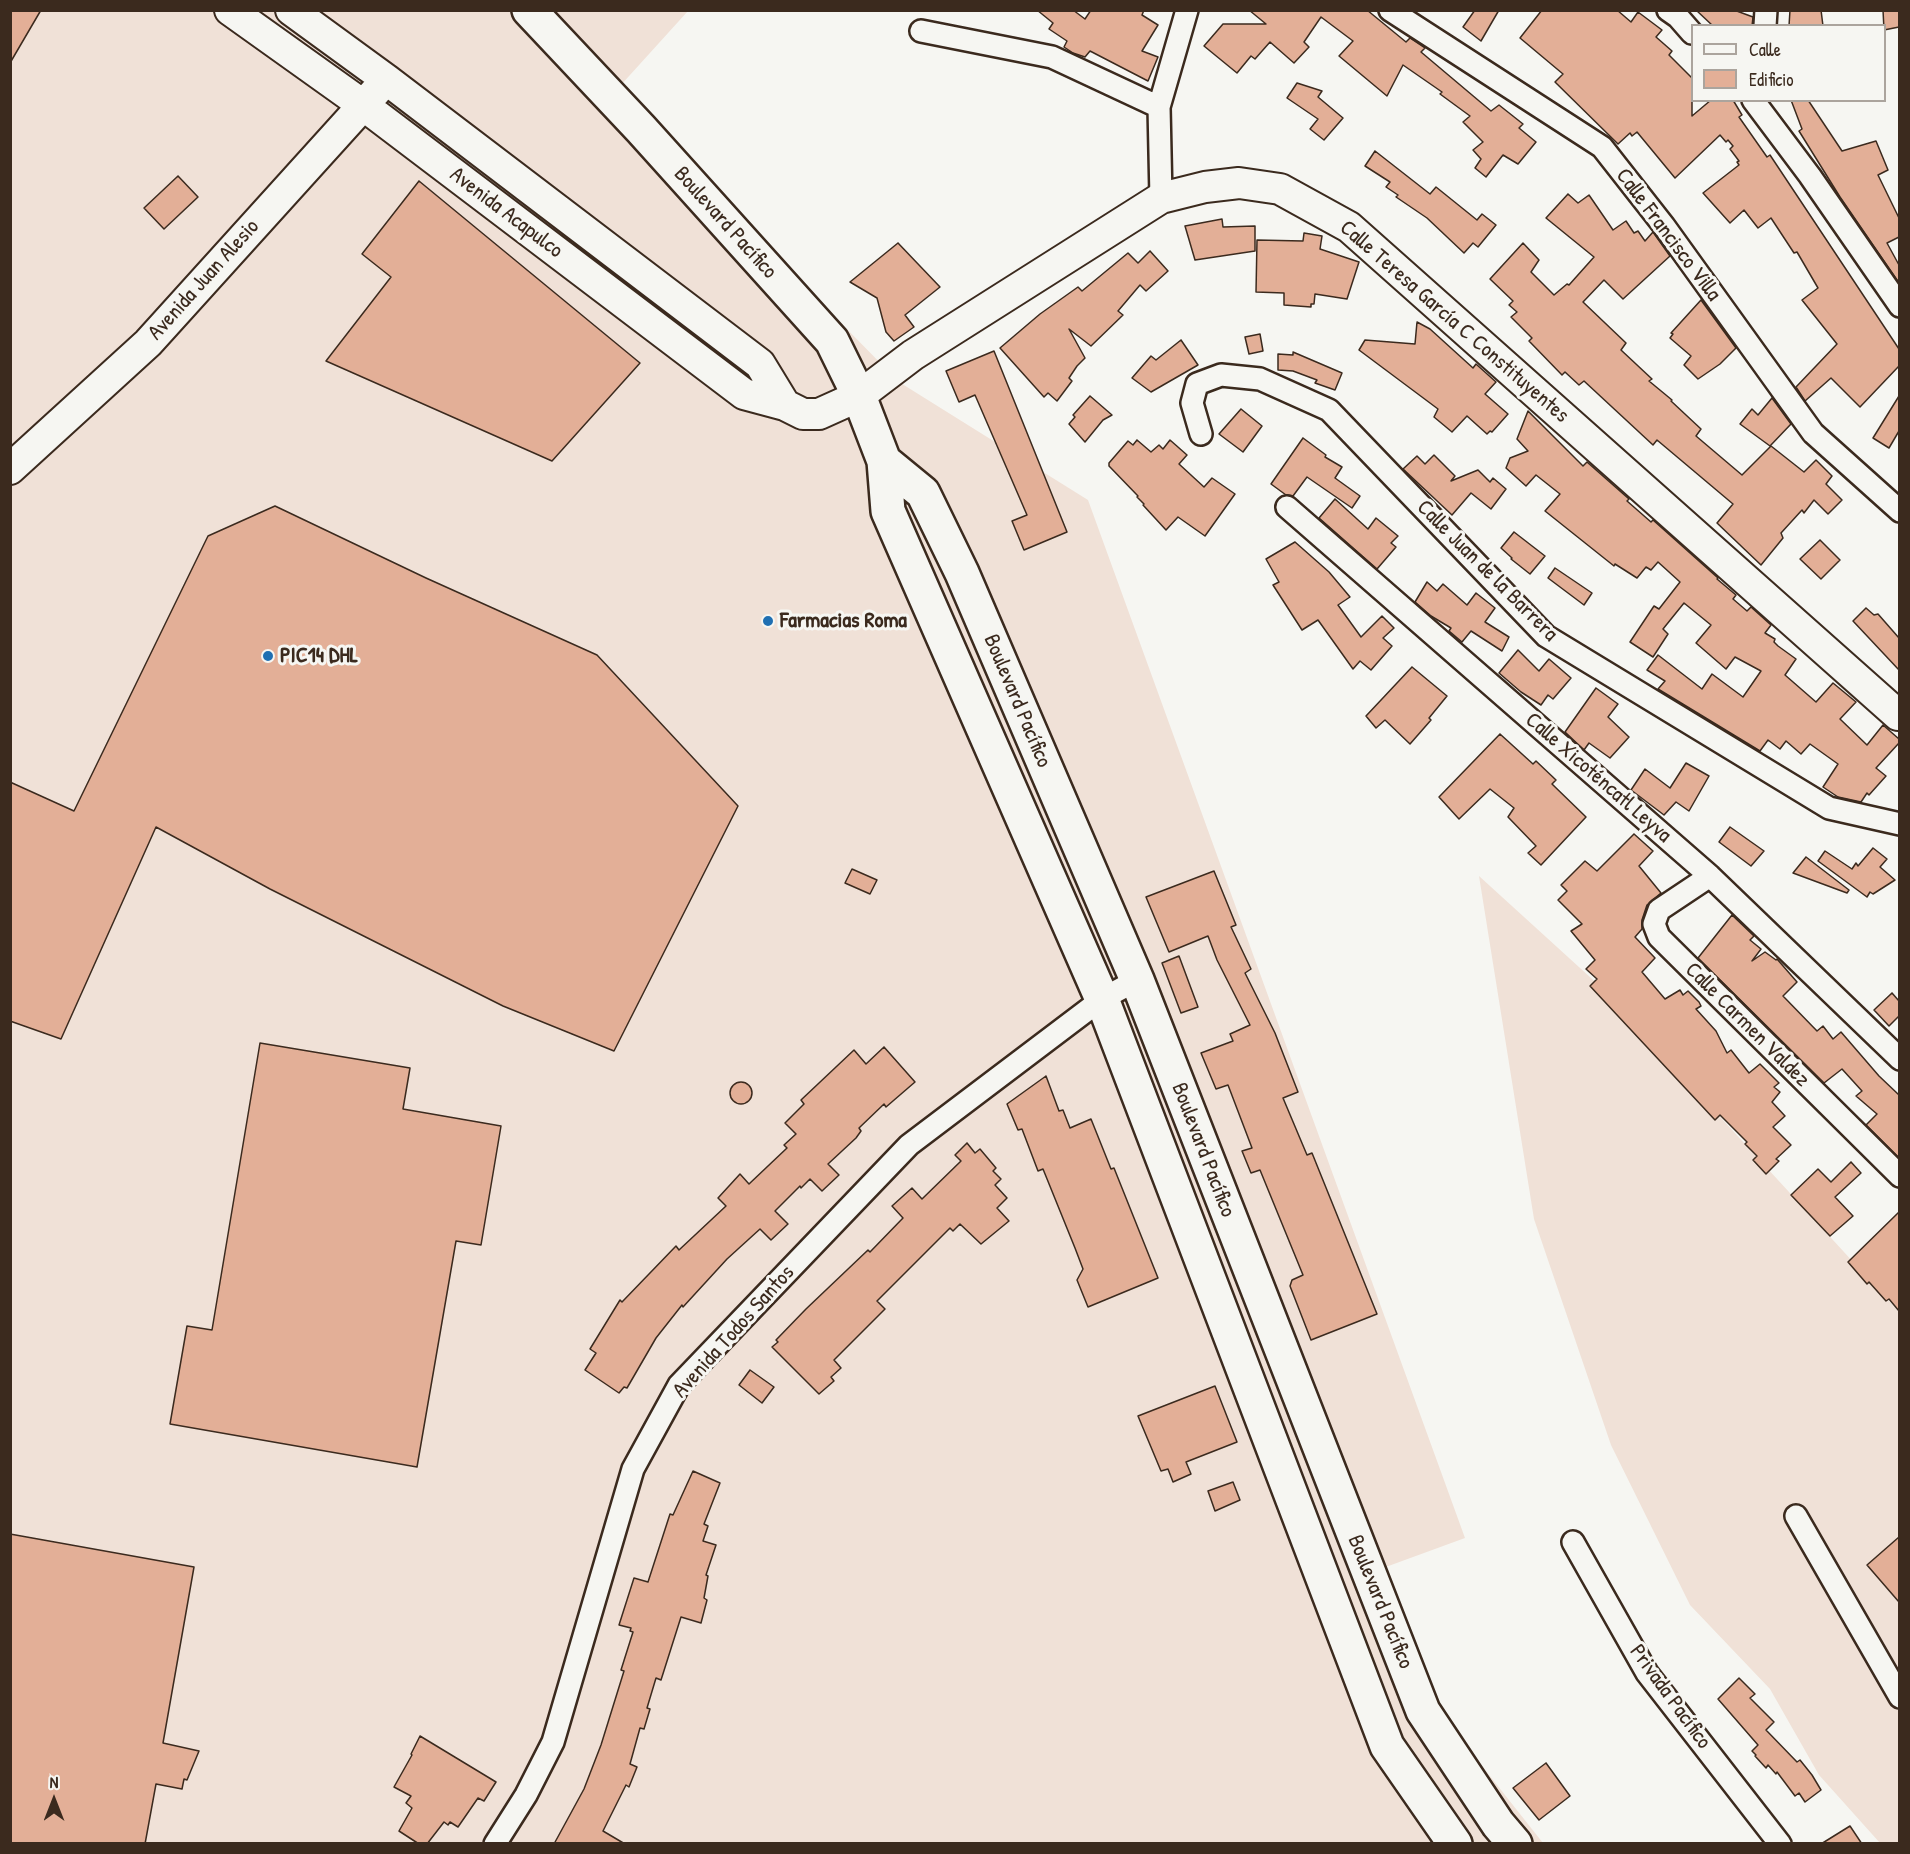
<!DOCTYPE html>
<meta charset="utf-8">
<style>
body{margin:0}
#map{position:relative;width:1910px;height:1854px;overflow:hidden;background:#f6f6f2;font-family:"Patrick Hand",sans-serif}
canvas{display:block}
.frame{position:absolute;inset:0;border:12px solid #3b2a1e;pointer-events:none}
.legend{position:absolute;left:1691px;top:24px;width:195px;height:78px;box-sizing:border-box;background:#f6f6f2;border:2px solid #aba49d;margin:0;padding:8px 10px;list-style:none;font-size:18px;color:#3b2a1e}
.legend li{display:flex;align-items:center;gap:12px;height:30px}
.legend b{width:30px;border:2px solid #aba49d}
.north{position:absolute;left:24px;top:1770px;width:60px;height:60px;-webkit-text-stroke:4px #f6f6f2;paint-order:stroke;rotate:0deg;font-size:16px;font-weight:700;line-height:24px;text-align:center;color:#3b2a1e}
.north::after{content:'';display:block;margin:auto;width:21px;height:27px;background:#3b2a1e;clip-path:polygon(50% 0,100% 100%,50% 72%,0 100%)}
</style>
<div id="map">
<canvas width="1910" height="1854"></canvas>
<div class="frame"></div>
<ul class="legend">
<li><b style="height:8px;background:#f6f6f2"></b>Calle</li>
<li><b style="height:16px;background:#e3af97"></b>Edificio</li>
</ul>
<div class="north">N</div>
</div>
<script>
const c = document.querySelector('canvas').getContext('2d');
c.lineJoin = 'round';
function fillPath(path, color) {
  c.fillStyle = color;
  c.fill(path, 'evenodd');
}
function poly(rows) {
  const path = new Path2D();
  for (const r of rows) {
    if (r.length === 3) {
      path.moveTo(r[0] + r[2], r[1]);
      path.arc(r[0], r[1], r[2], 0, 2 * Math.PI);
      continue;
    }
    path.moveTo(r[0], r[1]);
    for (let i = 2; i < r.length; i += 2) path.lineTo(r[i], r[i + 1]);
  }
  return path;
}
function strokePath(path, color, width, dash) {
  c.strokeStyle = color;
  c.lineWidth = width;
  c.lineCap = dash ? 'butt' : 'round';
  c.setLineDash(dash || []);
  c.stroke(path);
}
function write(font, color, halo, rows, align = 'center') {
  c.font = font + ' "Patrick Hand",sans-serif';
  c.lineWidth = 6;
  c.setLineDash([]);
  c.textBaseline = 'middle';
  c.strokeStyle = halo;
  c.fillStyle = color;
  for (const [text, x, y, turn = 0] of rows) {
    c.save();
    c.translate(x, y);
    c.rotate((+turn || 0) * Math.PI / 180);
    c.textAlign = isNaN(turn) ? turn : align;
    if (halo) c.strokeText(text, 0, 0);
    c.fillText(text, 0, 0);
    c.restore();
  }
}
fillPath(poly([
 [11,11,688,11,620,86,645,124,899,382,1088,500,1465,1538,1383,1568,1436,1708,1543,1843,11,1844],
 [1479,876,1602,988,1899,1312,1899,1843,1880,1843,1819,1775,1770,1689,1690,1605,1611,1445,1534,1219]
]), '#f0e1d7');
const building = poly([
 [10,10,41,10,10,63,10,10],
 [1037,10,1073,10,1085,19,1091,10,1144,10,1142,15,1158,25,1142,51,1158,57,1148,81,1090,51,1085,57,1073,53,1064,47,1067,41,1049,29,1053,23,1037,10],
 [1249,10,1367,10,1406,42,1410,38,1425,48,1421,52,1491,111,1499,105,1523,124,1519,128,1536,142,1518,164,1503,155,1486,177,1475,168,1481,159,1473,150,1483,142,1463,122,1470,116,1440,94,1442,92,1403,65,1387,96,1339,56,1353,41,1321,17,1304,42,1309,47,1294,63,1270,42,1255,59,1251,56,1237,73,1204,46,1223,24,1266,24,1249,10],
 [1475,10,1499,10,1481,41,1463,27,1475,10],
 [1542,10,1617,10,1631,22,1638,12,1662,30,1656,37,1672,51,1669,55,1692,78,1692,116,1711,100,1733,100,1742,115,1739,117,1767,157,1770,155,1899,349,1899,366,1860,407,1831,378,1805,401,1796,387,1837,344,1802,300,1818,288,1797,252,1794,253,1771,218,1758,228,1744,210,1730,223,1703,193,1739,165,1737,162,1739,161,1730,149,1733,146,1728,140,1726,142,1720,135,1675,178,1637,132,1632,136,1630,133,1618,144,1555,82,1563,74,1520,38,1542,10],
 [1696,10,1734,10,1753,17,1752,26,1713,26,1696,10],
 [1790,10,1821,10,1823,26,1789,26,1790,10],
 [1883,10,1899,10,1899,27,1884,30,1883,10],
 [1297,83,1322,91,1318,97,1343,118,1324,140,1310,129,1318,119,1287,98,1297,83],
 [1791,100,1808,100,1842,151,1876,141,1888,170,1878,175,1899,218,1899,237,1887,243,1899,265,1899,283,1840,197,1799,131,1802,129,1791,100],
 [1375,151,1430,194,1436,187,1477,220,1482,214,1496,225,1478,247,1473,243,1464,253,1427,218,1396,197,1398,195,1386,187,1390,182,1365,166,1375,151],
 [178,176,198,197,164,229,144,208,178,176],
 [419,181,640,363,552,461,326,361,391,277,362,254,419,181],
 [1568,194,1578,203,1589,195,1613,230,1626,221,1634,233,1638,231,1645,241,1653,232,1670,256,1623,299,1604,280,1583,302,1626,343,1621,350,1652,379,1649,381,1672,400,1671,401,1701,429,1696,436,1742,475,1771,446,1804,472,1816,460,1832,476,1826,484,1842,500,1828,514,1814,500,1804,513,1802,510,1781,533,1783,538,1761,565,1717,523,1733,504,1657,440,1653,445,1584,381,1579,385,1565,372,1562,375,1529,341,1532,338,1511,317,1517,312,1509,305,1513,301,1490,279,1523,243,1539,260,1531,272,1554,295,1567,284,1569,285,1594,257,1546,218,1568,194],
 [1222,219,1223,227,1255,226,1255,251,1195,260,1185,226,1222,219],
 [1304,233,1322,236,1320,249,1359,262,1347,299,1315,294,1314,304,1311,304,1311,307,1284,305,1284,293,1256,292,1257,240,1303,241,1304,233],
 [898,243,940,287,905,315,914,327,894,341,886,332,877,298,850,282,898,243],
 [1150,251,1168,271,1146,291,1140,285,1118,311,1123,315,1091,346,1069,329,1085,358,1077,366,1069,378,1072,381,1057,401,1048,393,1044,397,1000,348,1040,314,1078,287,1082,291,1128,253,1138,263,1150,251],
 [1701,300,1736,348,1720,364,1698,379,1684,365,1691,356,1670,338,1673,334,1671,333,1701,300],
 [1417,322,1430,329,1473,368,1476,364,1496,382,1485,394,1508,414,1492,432,1490,431,1487,434,1467,416,1452,432,1434,417,1438,409,1359,350,1365,340,1415,344,1417,322],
 [1260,334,1263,351,1249,354,1245,337,1260,334],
 [1181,340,1198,365,1151,392,1132,378,1151,356,1156,360,1181,340],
 [994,351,1067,532,1024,550,1012,521,1027,515,975,395,959,402,946,371,994,351],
 [1293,352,1342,373,1335,390,1315,383,1317,380,1293,371,1278,370,1278,354,1293,355,1293,352],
 [1090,396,1112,415,1103,420,1085,442,1069,424,1075,417,1073,415,1090,396],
 [1899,396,1899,431,1889,448,1873,438,1899,396],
 [1772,398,1791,424,1770,446,1740,424,1752,409,1758,415,1772,398],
 [1241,409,1262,426,1243,452,1219,434,1241,409],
 [1528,411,1583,466,1587,462,1629,499,1627,501,1651,522,1653,520,1718,578,1717,579,1736,595,1733,599,1747,611,1751,607,1771,625,1765,633,1775,639,1774,642,1778,646,1796,659,1785,675,1816,702,1833,683,1856,702,1840,719,1867,745,1883,725,1899,739,1899,743,1876,768,1886,776,1869,795,1867,793,1861,802,1838,797,1823,787,1838,764,1810,744,1801,754,1786,741,1780,749,1768,740,1760,751,1658,689,1665,681,1647,670,1658,655,1702,689,1712,674,1743,697,1761,671,1735,657,1726,669,1696,643,1711,625,1684,603,1663,629,1668,634,1653,657,1630,642,1654,606,1659,609,1680,582,1658,562,1651,570,1646,567,1637,578,1615,564,1614,566,1545,511,1560,494,1536,475,1526,486,1506,468,1510,458,1528,451,1517,439,1528,411],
 [1303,438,1326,455,1325,457,1342,467,1335,478,1360,496,1352,508,1307,477,1293,496,1286,495,1271,484,1303,438],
 [1137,440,1151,452,1159,445,1163,449,1170,440,1187,455,1179,464,1204,487,1212,478,1235,494,1205,536,1178,517,1166,530,1143,505,1144,504,1137,497,1138,496,1109,466,1109,463,1128,441,1133,445,1137,440],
 [1434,455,1455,476,1451,481,1478,470,1490,482,1493,478,1506,489,1491,509,1471,493,1452,515,1403,469,1417,456,1425,464,1434,455],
 [1335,499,1368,529,1376,518,1398,536,1391,543,1396,547,1377,569,1319,518,1335,499],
 [275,506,426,578,597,655,738,806,614,1051,503,1006,270,889,156,827,61,1039,10,1021,10,782,74,811,208,536,275,506],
 [1514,532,1545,556,1530,574,1511,559,1512,558,1501,548,1514,532],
 [1820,540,1840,560,1821,579,1800,559,1820,540],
 [1295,542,1329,572,1350,597,1338,605,1361,637,1382,616,1394,628,1383,638,1392,646,1371,670,1360,661,1353,669,1318,620,1302,630,1273,585,1279,582,1266,559,1295,542],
 [1555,568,1592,593,1584,605,1548,578,1555,568],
 [1427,582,1437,591,1443,584,1467,605,1476,593,1495,608,1485,622,1509,637,1502,651,1471,631,1462,642,1449,631,1451,628,1431,616,1415,602,1427,582],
 [1866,608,1874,615,1878,614,1899,638,1899,670,1853,621,1866,608],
 [1518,650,1539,671,1549,659,1571,678,1553,699,1548,695,1541,705,1521,692,1499,673,1518,650],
 [1412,667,1447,696,1429,718,1431,720,1410,744,1385,720,1376,728,1366,716,1412,667],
 [1596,688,1618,704,1608,717,1629,737,1610,758,1589,743,1584,750,1565,732,1596,688],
 [1500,734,1533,764,1536,761,1556,780,1552,784,1586,817,1541,865,1528,853,1536,846,1508,817,1514,808,1490,789,1459,819,1439,797,1500,734],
 [1686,763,1709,776,1689,811,1676,802,1664,815,1631,790,1645,769,1670,788,1686,763],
 [1730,827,1764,851,1751,866,1719,842,1730,827],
 [1634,834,1653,851,1639,866,1661,893,1647,905,1642,920,1642,929,1635,937,1655,958,1642,972,1665,999,1680,990,1683,995,1688,991,1699,1002,1701,1006,1696,1009,1716,1031,1727,1053,1731,1050,1749,1073,1760,1064,1779,1083,1774,1087,1780,1092,1772,1102,1785,1116,1773,1127,1791,1145,1776,1159,1779,1161,1766,1174,1753,1160,1757,1156,1745,1144,1747,1142,1720,1115,1715,1120,1590,986,1597,979,1586,969,1595,960,1571,931,1582,924,1558,900,1567,891,1561,885,1585,861,1597,871,1634,834],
 [1873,848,1887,859,1880,867,1895,880,1873,894,1870,892,1867,897,1818,861,1825,851,1852,869,1856,863,1858,866,1873,848],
 [1806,857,1849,890,1847,893,1793,873,1806,857],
 [852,869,877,880,870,894,845,883,852,869],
 [1214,871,1236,925,1231,927,1251,969,1245,973,1275,1033,1298,1092,1283,1098,1307,1155,1312,1153,1377,1314,1311,1340,1290,1286,1292,1280,1303,1275,1260,1170,1251,1173,1242,1151,1252,1148,1228,1085,1216,1089,1201,1053,1233,1041,1230,1034,1250,1025,1217,960,1208,936,1169,952,1146,897,1214,871],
 [1732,915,1754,936,1750,940,1761,949,1752,961,1765,952,1776,960,1777,959,1797,982,1783,996,1817,1031,1823,1026,1833,1039,1841,1032,1879,1076,1899,1095,1899,1158,1866,1125,1877,1114,1856,1096,1862,1091,1842,1069,1824,1083,1698,958,1732,915],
 [1179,956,1198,1007,1181,1013,1162,963,1179,956],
 [1892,993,1899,1001,1899,1016,1889,1026,1874,1010,1892,993],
 [260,1043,410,1068,403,1109,501,1126,481,1245,456,1241,417,1467,170,1424,187,1326,212,1330,260,1043],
 [884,1047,915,1082,886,1107,884,1104,859,1128,861,1131,856,1138,828,1164,839,1175,822,1191,810,1179,801,1188,800,1186,775,1211,788,1224,771,1240,760,1229,727,1259,683,1307,682,1305,656,1338,627,1388,624,1387,619,1393,585,1370,596,1353,590,1349,620,1300,622,1302,676,1246,679,1250,726,1206,718,1198,740,1174,749,1184,787,1148,784,1145,796,1134,785,1123,804,1104,801,1100,854,1050,866,1064,884,1047],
 [1046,1076,1059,1111,1063,1110,1070,1128,1091,1119,1111,1169,1114,1168,1158,1278,1088,1307,1077,1280,1083,1269,1075,1248,1043,1169,1038,1171,1022,1129,1018,1130,1007,1104,1046,1076],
 [741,1093,11],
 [967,1143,975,1153,980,1149,996,1168,993,1171,1001,1179,995,1185,1007,1198,997,1208,1009,1221,981,1244,960,1224,953,1231,950,1228,877,1301,885,1309,834,1360,841,1368,831,1377,834,1381,819,1394,772,1347,778,1342,776,1340,806,1309,868,1250,870,1252,903,1218,892,1206,912,1188,922,1199,961,1161,955,1155,967,1143],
 [1851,1162,1861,1173,1835,1197,1853,1216,1830,1236,1791,1195,1818,1169,1831,1182,1851,1162],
 [1899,1212,1899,1311,1889,1299,1886,1301,1869,1282,1867,1284,1848,1262,1899,1212],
 [750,1370,774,1387,762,1403,739,1385,750,1370],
 [1215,1386,1237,1442,1186,1462,1191,1474,1173,1482,1168,1469,1161,1471,1138,1416,1215,1386],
 [693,1471,720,1483,704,1524,708,1526,703,1541,716,1545,706,1575,708,1576,704,1598,707,1600,701,1623,681,1617,661,1680,656,1678,647,1708,650,1709,644,1729,640,1728,630,1764,637,1767,629,1787,626,1785,603,1831,625,1844,554,1844,584,1789,601,1745,624,1671,621,1670,633,1632,630,1631,631,1628,619,1625,634,1578,648,1582,670,1514,673,1515,693,1471],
 [1233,1482,1240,1500,1215,1511,1208,1491,1233,1482],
 [10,1534,194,1567,163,1743,199,1751,187,1780,184,1779,182,1789,156,1784,145,1844,10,1844,10,1534],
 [1899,1537,1899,1602,1867,1565,1899,1537],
 [1739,1678,1755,1694,1750,1698,1774,1722,1766,1730,1797,1762,1800,1760,1812,1775,1821,1790,1805,1802,1799,1793,1795,1796,1777,1772,1776,1774,1768,1765,1766,1768,1755,1756,1756,1755,1752,1751,1758,1745,1718,1699,1739,1678],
 [420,1736,496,1782,484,1801,478,1798,458,1827,450,1822,448,1825,444,1822,427,1844,419,1844,399,1831,412,1808,406,1803,411,1796,394,1787,412,1755,411,1754,420,1736],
 [1546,1763,1570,1796,1539,1820,1513,1788,1546,1763],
 [1850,1826,1862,1844,1821,1844,1850,1826]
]);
fillPath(building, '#e3af97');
strokePath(building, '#3b2a1e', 1.5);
const street = poly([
 [1390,10,1602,147,1664,226,1813,433,1900,511],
 [1668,10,1678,17,1692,33],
 [1765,26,1766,10],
 [921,31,1052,57,1159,107],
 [1753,100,1810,176,1900,306],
 [1161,198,1159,107,1187,10],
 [1201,434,1192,403,1197,384,1221,375,1260,379,1329,410,1546,636,1829,808,1900,824],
 [1287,507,1710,876,1900,1059],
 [1710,876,1659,910,1654,924,1659,937,1900,1176],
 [1796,1516,1900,1697],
 [1573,1542,1647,1673,1780,1844],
 [495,1844,526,1795,553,1742,633,1469,679,1385,909,1145,1102,999,1137,980]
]);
const secondary = poly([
 [230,10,363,105,744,394,785,405,803,414,819,414,859,396,913,355,1161,198,1205,187,1239,183,1280,189,1349,227,1898,715],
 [291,10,387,80,760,364,785,405],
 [10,469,148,343,376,91]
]);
const primary = poly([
 [529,10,641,129,832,341,859,396,884,461,888,511,1102,999,1387,1746,1455,1844],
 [884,461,923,493,962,573,1137,980,1423,1711,1498,1824,1515,1844]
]);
strokePath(street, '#3b2a1e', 26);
strokePath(secondary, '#3b2a1e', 34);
strokePath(primary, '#3b2a1e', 38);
strokePath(street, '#f6f6f2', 21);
strokePath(secondary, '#f6f6f2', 30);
strokePath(primary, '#f6f6f2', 33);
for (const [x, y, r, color] of [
 [768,621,6,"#1f6fb2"],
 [268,656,6,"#1f6fb2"]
]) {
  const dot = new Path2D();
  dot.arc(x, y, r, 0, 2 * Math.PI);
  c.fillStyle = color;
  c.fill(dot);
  strokePath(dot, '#f6f6f2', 2);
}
write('22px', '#3b2a1e', '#f6f6f2', [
 ["Avenida Acapulco",506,213,37],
 ["Boulevard Pacífico",725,223,48],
 ["Calle Francisco Villa",1668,235,53],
 ["Avenida Juan Alesio",204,280,-48],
 ["Calle Teresa García C Constituyentes",1454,322,41],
 ["Calle Juan de la Barrera",1487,571,45],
 ["Boulevard Pacífico",1017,701,67],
 ["Calle Xicoténcatl Leyva",1598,778,41],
 ["Calle Carmen Valdez",1747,1025,45],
 ["Boulevard Pacífico",1203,1150,69],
 ["Avenida Todos Santos",734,1332,-48],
 ["Boulevard Pacífico",1380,1602,68],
 ["Privada Pacífico",1670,1697,54]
]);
write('bold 22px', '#3b2a1e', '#f6f6f2', [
 ["Farmacias Roma",780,621],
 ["PIC14 DHL",280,656]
], 'left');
</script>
